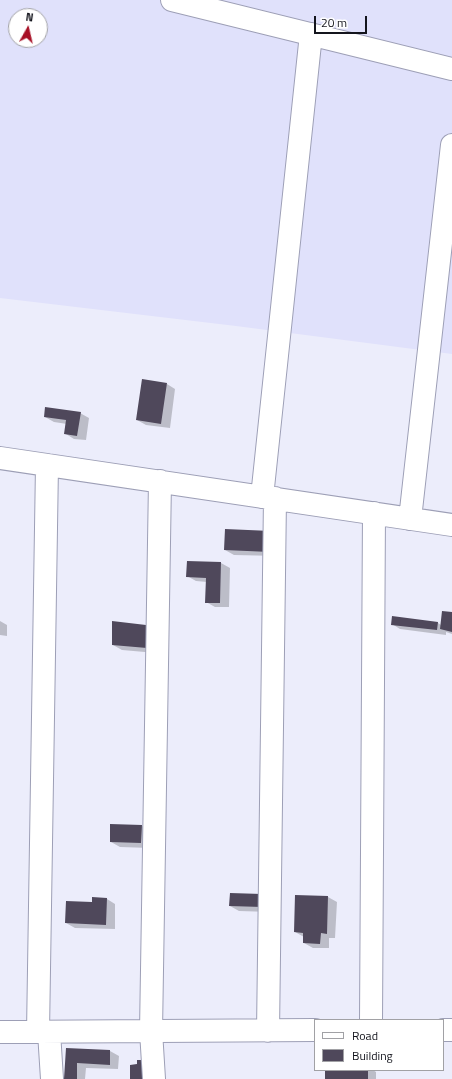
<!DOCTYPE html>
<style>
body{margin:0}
#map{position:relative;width:452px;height:1079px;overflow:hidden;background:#ecedfb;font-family:"Titillium Web",sans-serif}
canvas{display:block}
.legend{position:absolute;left:314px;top:1019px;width:130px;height:52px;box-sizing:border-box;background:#fff;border:1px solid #a1a1a5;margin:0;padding:5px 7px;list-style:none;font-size:12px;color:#14151d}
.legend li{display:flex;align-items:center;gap:8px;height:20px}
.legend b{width:20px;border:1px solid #a1a1a5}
.north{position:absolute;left:8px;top:8px;width:40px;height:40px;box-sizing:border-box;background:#fff;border:1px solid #a1a1a5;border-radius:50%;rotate:8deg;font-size:11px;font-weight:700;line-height:16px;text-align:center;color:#14151d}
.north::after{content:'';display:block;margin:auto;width:14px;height:18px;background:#a70f25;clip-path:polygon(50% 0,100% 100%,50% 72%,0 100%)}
.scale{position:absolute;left:314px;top:16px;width:53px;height:18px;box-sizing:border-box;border:2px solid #14151d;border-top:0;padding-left:5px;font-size:12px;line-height:14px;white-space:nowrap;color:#14151d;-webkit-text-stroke:3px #fff;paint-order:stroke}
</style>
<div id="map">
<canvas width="452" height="1079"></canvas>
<ul class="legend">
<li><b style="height:5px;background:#fff"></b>Road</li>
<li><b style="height:11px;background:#4f485b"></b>Building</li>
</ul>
<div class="north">N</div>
<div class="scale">20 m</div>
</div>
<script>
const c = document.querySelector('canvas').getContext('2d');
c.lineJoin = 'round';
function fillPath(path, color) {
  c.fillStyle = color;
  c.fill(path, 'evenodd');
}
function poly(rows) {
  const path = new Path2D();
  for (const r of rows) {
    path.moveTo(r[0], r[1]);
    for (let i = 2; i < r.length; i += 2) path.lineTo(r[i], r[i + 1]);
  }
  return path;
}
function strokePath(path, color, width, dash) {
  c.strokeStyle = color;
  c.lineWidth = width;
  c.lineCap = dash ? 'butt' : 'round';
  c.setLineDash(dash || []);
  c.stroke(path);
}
fillPath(poly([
 [0,0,452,0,452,354,236,326,0,298],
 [16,16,40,16,40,40,16,40]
]), '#e0e1fb');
fillPath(poly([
 [167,384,175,389,170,428,146,425,137,420],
 [80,413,89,418,86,440,74,439,66,434,67,424,54,422,45,417],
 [226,530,279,556,234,555,225,550],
 [188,562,221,563,230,568,229,607,215,607,206,602,207,582,196,581,187,576],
 [452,613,452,634,446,632,446,635,400,629,392,624,438,623,441,625],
 [0,621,7,625,7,636,0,635],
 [113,622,146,626,155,631,156,653,122,650,113,645],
 [142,826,150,831,150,848,120,847,111,842],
 [262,895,271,912,239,911,230,906],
 [328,897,337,902,335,938,329,938,329,948,313,948,304,943,304,937,295,932],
 [107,899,115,904,115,929,75,928,66,923,93,903],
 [67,1049,110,1051,119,1056,118,1069,86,1068,85,1079,65,1079],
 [326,1070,373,1070,376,1072,376,1079,326,1079]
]), '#0003');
fillPath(poly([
 [142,379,167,383,161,424,136,420],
 [45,407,81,412,77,436,64,434,66,420,44,417],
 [225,529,271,531,270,552,224,550],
 [187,561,221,562,220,603,205,603,206,578,186,577],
 [442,611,452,612,452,632,440,629],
 [392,616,438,622,437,630,391,625],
 [112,621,146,625,147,648,112,645],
 [110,824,142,825,141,843,110,842],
 [230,893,262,894,262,907,229,906],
 [295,895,328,896,327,934,321,933,320,944,303,943,303,933,294,932],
 [92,897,107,898,106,925,65,923,66,901,92,902],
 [66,1048,110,1050,110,1065,77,1063,77,1079,64,1079],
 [137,1060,146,1060,147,1079,130,1079,130,1065,137,1064],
 [325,1070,368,1070,368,1079,325,1079]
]), '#4f485b');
const minor = poly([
 [172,0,452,69],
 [0,458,452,525],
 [262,497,311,34],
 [410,519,452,145],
 [371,1020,374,513],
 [443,1030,452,1030],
 [268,1031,275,498],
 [0,1032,315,1030],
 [38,1032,47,465],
 [49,1032,52,1079],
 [154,1079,151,1031,160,481]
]);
strokePath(minor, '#9d9fb6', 24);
strokePath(minor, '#fff', 22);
</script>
